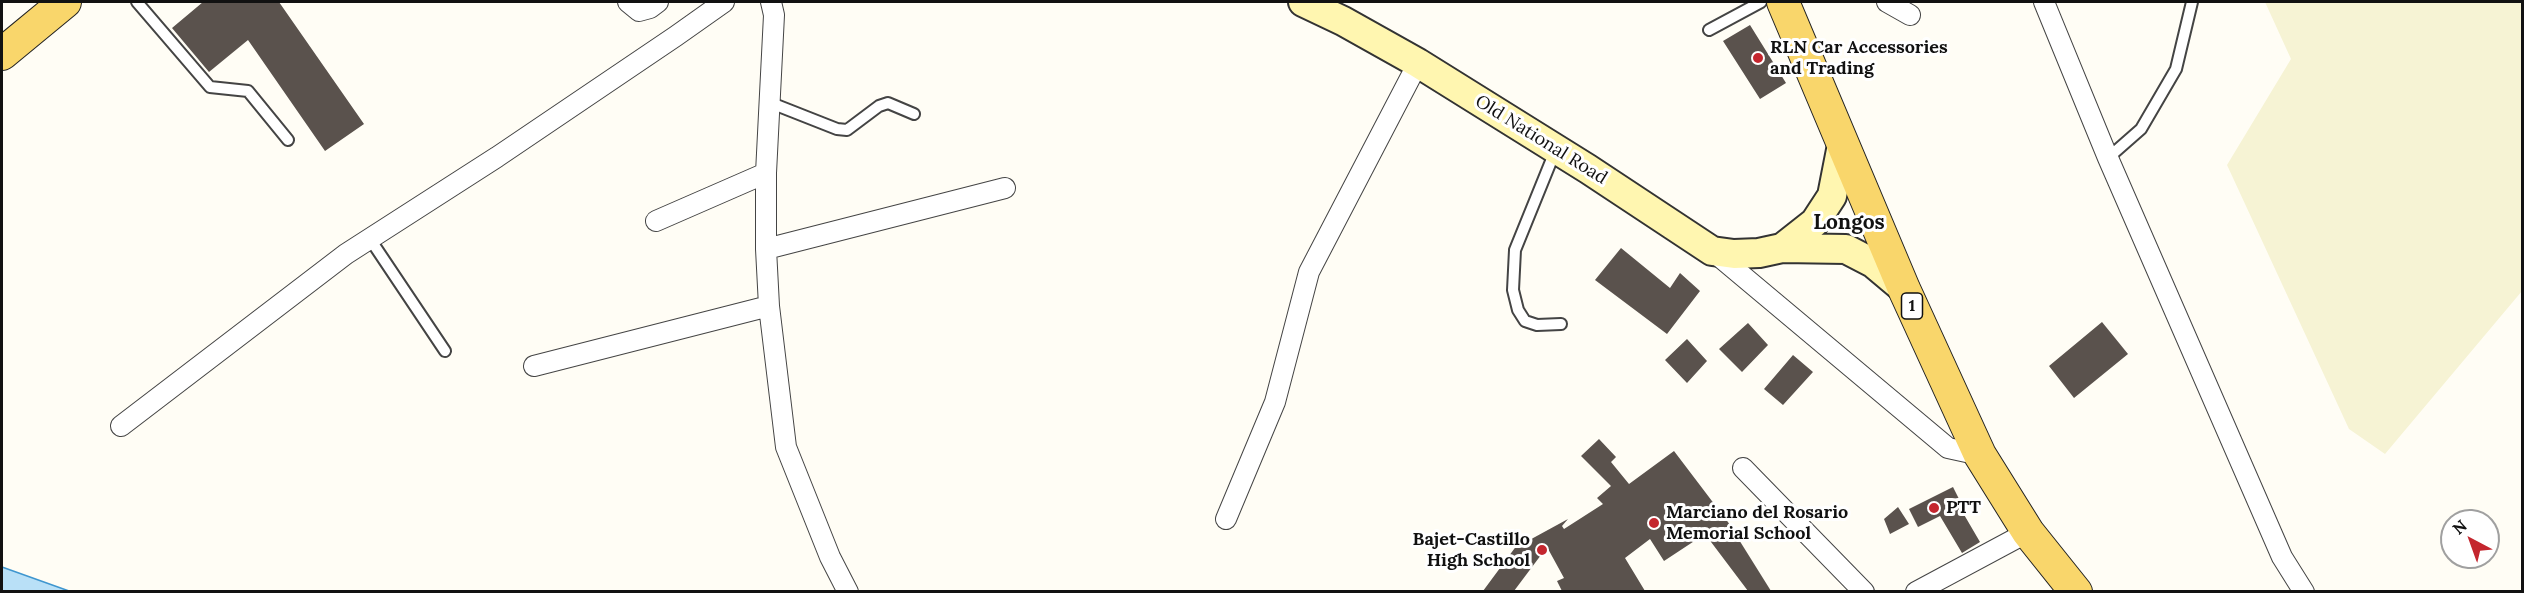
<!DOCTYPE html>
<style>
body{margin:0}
#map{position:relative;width:2524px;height:593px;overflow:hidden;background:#fffdf5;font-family:Lora,serif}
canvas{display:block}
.frame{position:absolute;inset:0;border:3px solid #111;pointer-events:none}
.north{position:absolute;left:2440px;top:509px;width:60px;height:60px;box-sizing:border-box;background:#fff;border:2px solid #a0a0a0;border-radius:50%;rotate:319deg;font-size:16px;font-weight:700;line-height:24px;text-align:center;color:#111}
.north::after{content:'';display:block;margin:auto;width:21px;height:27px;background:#c4262e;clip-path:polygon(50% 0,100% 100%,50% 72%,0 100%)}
</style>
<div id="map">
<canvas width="2524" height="593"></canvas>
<div class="frame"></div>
<div class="north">N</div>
</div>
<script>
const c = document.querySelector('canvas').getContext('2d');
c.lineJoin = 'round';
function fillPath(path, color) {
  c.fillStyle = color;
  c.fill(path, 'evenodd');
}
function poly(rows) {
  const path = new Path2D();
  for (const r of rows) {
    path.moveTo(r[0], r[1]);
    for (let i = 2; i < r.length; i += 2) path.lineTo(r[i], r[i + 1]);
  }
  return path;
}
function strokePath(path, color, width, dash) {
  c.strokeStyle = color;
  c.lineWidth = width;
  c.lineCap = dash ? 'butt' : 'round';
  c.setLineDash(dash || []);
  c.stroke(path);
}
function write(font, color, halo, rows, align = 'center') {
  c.font = font + ' Lora,serif';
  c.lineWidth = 6;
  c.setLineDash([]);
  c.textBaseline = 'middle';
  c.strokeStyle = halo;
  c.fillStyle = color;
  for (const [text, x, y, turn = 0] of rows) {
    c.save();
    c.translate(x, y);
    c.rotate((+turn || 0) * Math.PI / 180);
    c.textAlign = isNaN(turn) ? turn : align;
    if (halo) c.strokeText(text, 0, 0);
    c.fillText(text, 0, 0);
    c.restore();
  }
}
fillPath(poly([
 [2265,2,2522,2,2522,291,2385,454,2349,429,2227,165,2291,59]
]), '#f6f3d4');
const water = poly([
 [2,567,69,591,2,591,2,567]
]);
fillPath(water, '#b9e0f7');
strokePath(water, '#3f96cf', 1.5);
fillPath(poly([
 [203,2,279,2,364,124,325,151,248,40,209,72,172,28],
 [1750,25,1786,83,1760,99,1723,41],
 [1621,248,1670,288,1680,273,1700,291,1667,334,1595,280],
 [2102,322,2128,354,2074,398,2049,366],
 [1748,323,1768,345,1742,372,1719,349],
 [1687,339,1707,361,1687,383,1665,360],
 [1793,355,1813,372,1783,405,1764,389],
 [1599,439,1616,457,1611,462,1629,484,1674,451,1737,534,1736,535,1771,591,1748,591,1705,534,1664,561,1650,539,1625,558,1645,591,1562,591,1557,581,1564,578,1547,547,1514,591,1483,591,1520,541,1524,543,1568,519,1562,526,1564,529,1603,504,1597,498,1611,486,1581,456],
 [1953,487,1962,505,1959,506,1980,542,1962,553,1940,516,1918,527,1909,509],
 [1898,507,1909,524,1890,534,1884,519]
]), '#5a524d');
const lane = poly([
 [137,2,210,87,248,91,288,140],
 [1709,30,1761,2],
 [771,103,837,129,847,130,879,106,888,103,914,114],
 [1556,149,1515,250,1513,290,1518,310,1525,321,1537,325,1561,324],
 [2108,158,2141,129,2176,69,2192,2],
 [370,239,445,351]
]);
const street = poly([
 [628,2,639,11,650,8,658,2],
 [771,2,774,15,766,173,766,249,769,306,786,447,830,557,848,592],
 [1887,2,1910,15],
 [2044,2,2108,158,2282,557,2304,592],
 [656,221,766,173],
 [766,249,1005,188],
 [1714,252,1948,448,1980,455],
 [534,366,769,306],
 [121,426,346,254,497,157,676,36,724,2],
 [1743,468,1864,592],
 [1226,519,1275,402,1309,272,1418,63],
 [1916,592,2028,532]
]);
const secondary = poly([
 [1303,2,1343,21,1418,63,1588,169,1712,251,1734,254,1759,253,1782,248,1846,249,1873,263,1904,289],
 [1782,248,1815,222,1832,196,1842,145]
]);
const primary = poly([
 [1783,2,1904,289,1980,455,2028,532,2076,592],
 [2,54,65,2]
]);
strokePath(lane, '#444', 14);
strokePath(street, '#444', 22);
strokePath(secondary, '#333', 32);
strokePath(primary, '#222', 34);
strokePath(lane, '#fff', 10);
strokePath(street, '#fff', 20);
strokePath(secondary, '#fff6b0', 28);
strokePath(primary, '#f9d66b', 32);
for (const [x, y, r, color] of [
 [1758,58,6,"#c4262e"],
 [1934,508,6,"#c4262e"],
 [1654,523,6,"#c4262e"],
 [1542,550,6,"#c4262e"]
]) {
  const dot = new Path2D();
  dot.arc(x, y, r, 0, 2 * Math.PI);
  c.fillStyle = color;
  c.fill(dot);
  strokePath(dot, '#fff', 2);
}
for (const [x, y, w] of [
 [1912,306,21]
]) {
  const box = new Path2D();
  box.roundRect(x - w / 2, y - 13, w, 26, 4.5);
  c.fillStyle = '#fff';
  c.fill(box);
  strokePath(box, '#111', 1.5);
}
write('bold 16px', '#111', null, [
 ["1",1912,306]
]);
write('bold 18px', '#111', '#fff', [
 ["RLN Car Accessories",1770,48],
 ["and Trading",1770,69],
 ["PTT",1946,508],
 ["Marciano del Rosario",1666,513],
 ["Memorial School",1666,534],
 ["Bajet-Castillo",1530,540,"right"],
 ["High School",1530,561,"right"]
], 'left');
write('18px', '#111', '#fff', [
 ["Old National Road",1541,140,32]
]);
write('bold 21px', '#111', '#fff', [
 ["Longos",1849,223]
]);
</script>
